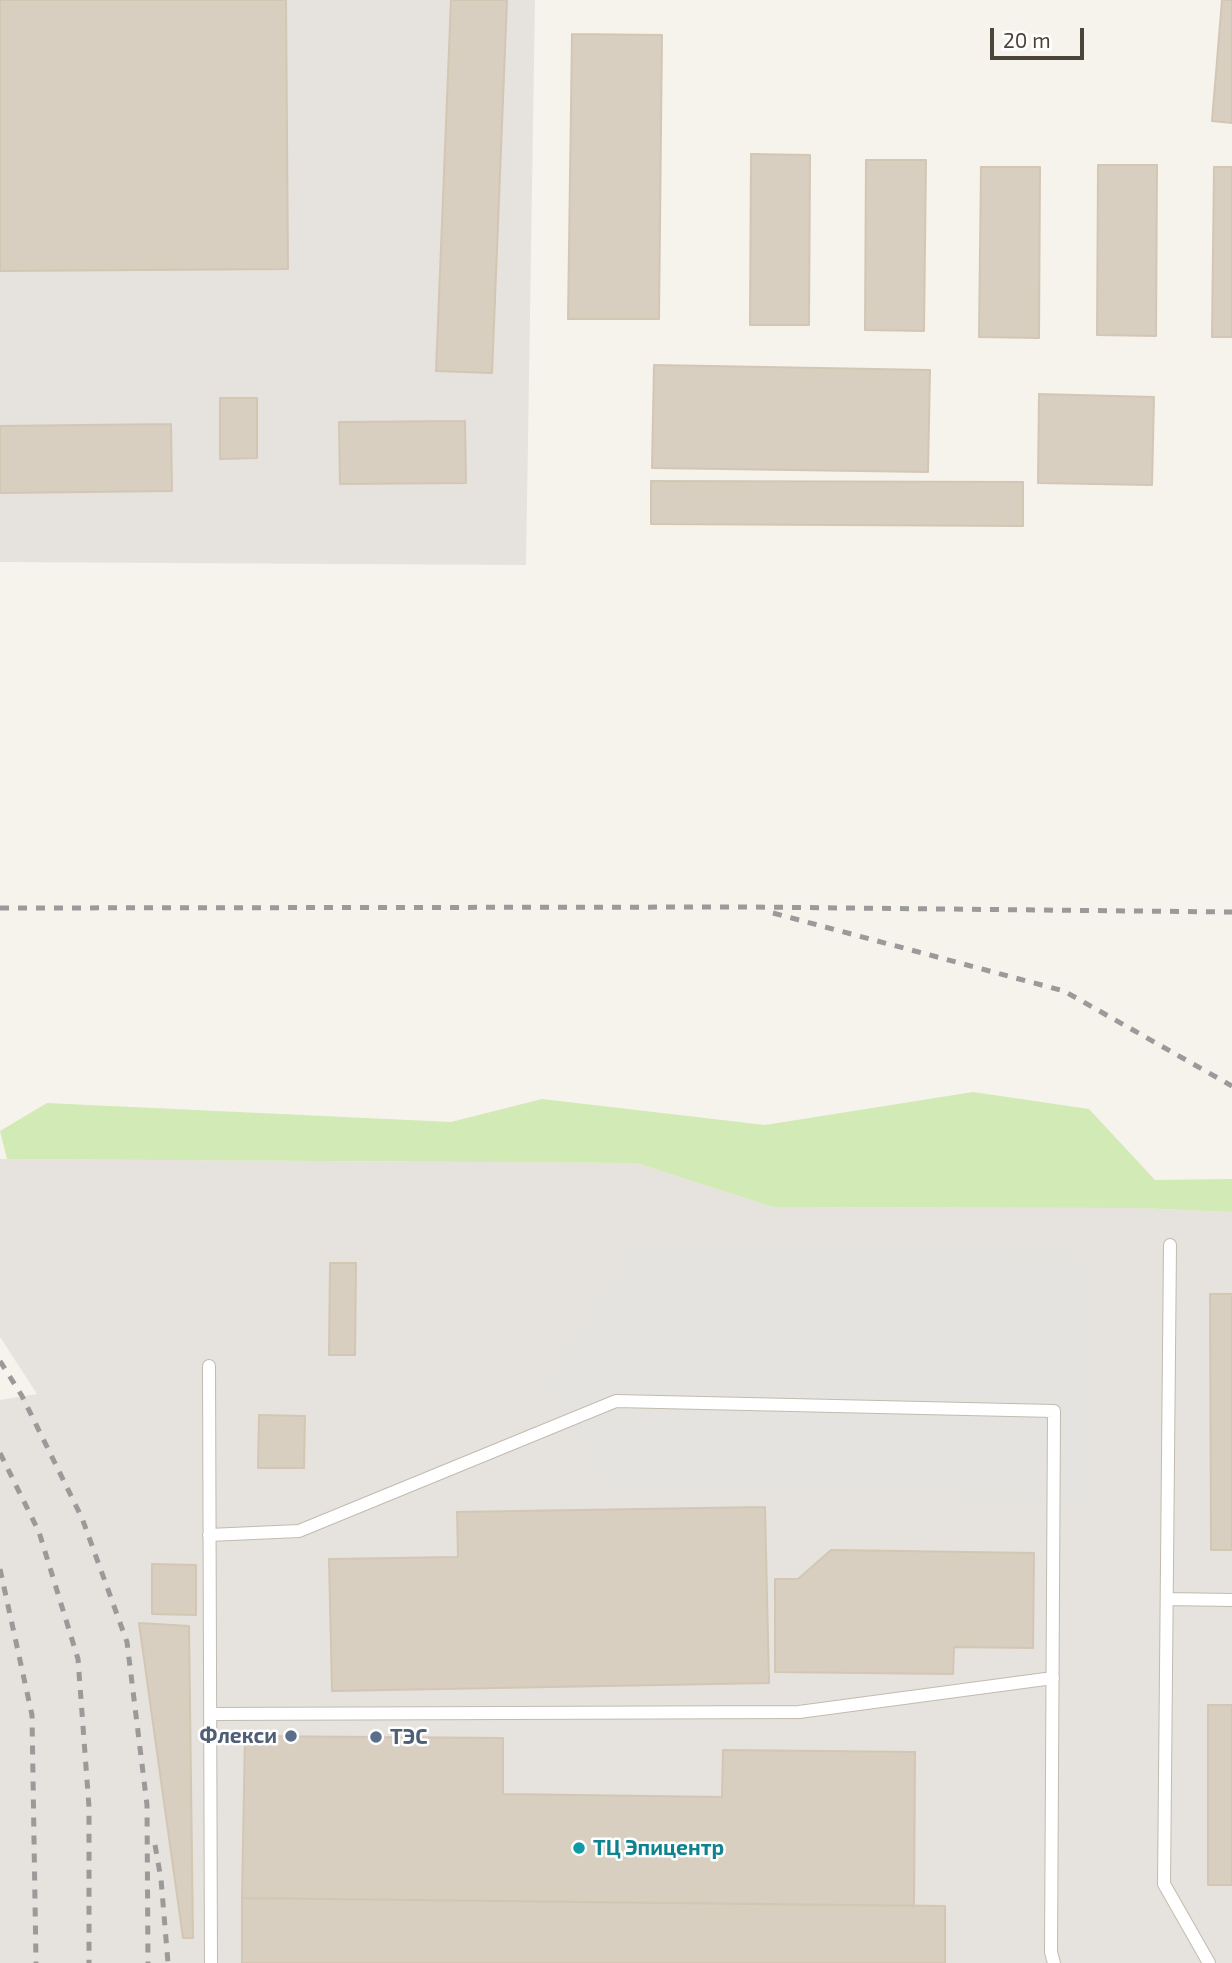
<!DOCTYPE html>
<meta charset="utf-8">
<style>
body{margin:0}
#map{position:relative;width:1232px;height:1963px;overflow:hidden;background:#f6f3ec;font-family:"Exo 2",sans-serif}
canvas{display:block}
.scale{position:absolute;left:990px;top:28px;width:94px;height:32px;box-sizing:border-box;border:4px solid #4b4439;border-top:0;padding-left:9px;font-size:21px;line-height:24px;white-space:nowrap;color:#4b4439;-webkit-text-stroke:5px #fff;paint-order:stroke}
</style>
<div id="map">
<canvas width="1232" height="1963"></canvas>
<div class="scale">20 m</div>
</div>
<script>
const c = document.querySelector('canvas').getContext('2d');
c.lineJoin = 'round';
function fillPath(path, color) {
  c.fillStyle = color;
  c.fill(path, 'evenodd');
}
function poly(rows) {
  const path = new Path2D();
  for (const r of rows) {
    path.moveTo(r[0], r[1]);
    for (let i = 2; i < r.length; i += 2) path.lineTo(r[i], r[i + 1]);
  }
  return path;
}
function strokePath(path, color, width, dash) {
  c.strokeStyle = color;
  c.lineWidth = width;
  c.lineCap = dash ? 'butt' : 'round';
  c.setLineDash(dash || []);
  c.stroke(path);
}
function write(font, color, halo, rows, align = 'center') {
  c.font = font + ' "Exo 2",sans-serif';
  c.lineWidth = 5;
  c.setLineDash([]);
  c.textBaseline = 'middle';
  c.strokeStyle = halo;
  c.fillStyle = color;
  for (const [text, x, y, turn = 0] of rows) {
    c.save();
    c.translate(x, y);
    c.rotate((+turn || 0) * Math.PI / 180);
    c.textAlign = isNaN(turn) ? turn : align;
    if (halo) c.strokeText(text, 0, 0);
    c.fillText(text, 0, 0);
    c.restore();
  }
}
fillPath(poly([
 [0,0,535,0,526,565,0,562],
 [0,1159,636,1163,773,1207,1138,1208,1232,1212,1232,1963,0,1963,0,1400,37,1394,0,1337]
]), '#e6e2dd');
fillPath(poly([
 [973,1092,1089,1109,1155,1180,1232,1179,1232,1212,1138,1208,773,1207,636,1163,7,1159,0,1131,47,1103,451,1122,542,1099,765,1125]
]), '#d2eab5');
fillPath(poly([
 [632,1239,1091,1253,1089,1503,612,1488,563,1423,542,1385]
]), '#e5e3e0');
const building = poly([
 [0,0,286,0,288,269,0,271,0,0],
 [451,0,507,0,492,373,436,371,451,0],
 [1222,0,1232,0,1232,123,1212,121,1222,0],
 [572,34,662,35,659,319,568,319,572,34],
 [751,154,810,155,809,325,750,325,751,154],
 [866,160,926,160,924,331,865,330,866,160],
 [1098,165,1157,165,1156,336,1097,335,1098,165],
 [981,167,1040,167,1039,338,979,337,981,167],
 [1214,167,1232,167,1232,337,1212,337,1214,167],
 [654,365,930,370,928,472,652,468,654,365],
 [1039,394,1154,397,1152,485,1038,483,1039,394],
 [220,398,257,398,257,458,220,459,220,398],
 [465,421,466,483,340,484,339,422,465,421],
 [171,424,172,491,0,493,0,426,171,424],
 [651,481,1023,482,1023,526,651,524,651,481],
 [330,1263,356,1263,355,1355,329,1355,330,1263],
 [1210,1294,1232,1294,1232,1550,1211,1550,1210,1294],
 [259,1415,305,1416,304,1468,258,1468,259,1415],
 [765,1507,769,1683,332,1691,329,1559,458,1557,457,1512,765,1507],
 [831,1550,1034,1553,1033,1648,954,1647,953,1674,775,1672,775,1579,798,1579,831,1550],
 [152,1564,196,1565,196,1615,152,1614,152,1564],
 [139,1623,189,1626,193,1938,183,1938,139,1623],
 [1208,1705,1232,1705,1232,1885,1208,1885,1208,1705],
 [245,1736,503,1738,503,1794,722,1797,723,1750,915,1752,914,1906,242,1898,245,1736],
 [242,1898,945,1906,945,1963,242,1963,242,1898]
]);
fillPath(building, '#d8cfc1');
strokePath(building, '#d3c7b4', 2);
const service = poly([
 [1170,1245,1164,1884,1209,1963],
 [209,1366,211,1963],
 [209,1535,299,1531,616,1401,1054,1411,1051,1952,1054,1963],
 [1167,1599,1232,1600],
 [210,1714,799,1712,1053,1678]
]);
strokePath(service, '#c2bbae', 14);
strokePath(service, '#fff', 12);
strokePath(poly([
 [0,908,750,907,1232,912],
 [773,913,1064,991,1232,1086],
 [0,1361,22,1396,82,1518,127,1642,147,1805,148,1963],
 [0,1453,39,1532,78,1659,89,1807,89,1963],
 [0,1569,32,1715,36,1963],
 [155,1845,161,1879,168,1963]
]), '#9a9a9a', 5, [9, 9]);
for (const [x, y, r, color] of [
 [291,1736,7,"#5c6f8a"],
 [376,1737,7,"#5c6f8a"],
 [579,1848,7,"#0f9aa8"]
]) {
  const dot = new Path2D();
  dot.arc(x, y, r, 0, 2 * Math.PI);
  c.fillStyle = color;
  c.fill(dot);
  strokePath(dot, '#fff', 2.5);
}
write('bold 21px', '#4e5e75', '#fff', [
 ["Флекси",277,1736],
 ["ТЭС",390,1737,"left"]
], 'right');
write('bold 21px', '#0d838f', '#fff', [
 ["ТЦ Эпицентр",593,1848]
], 'left');
</script>
